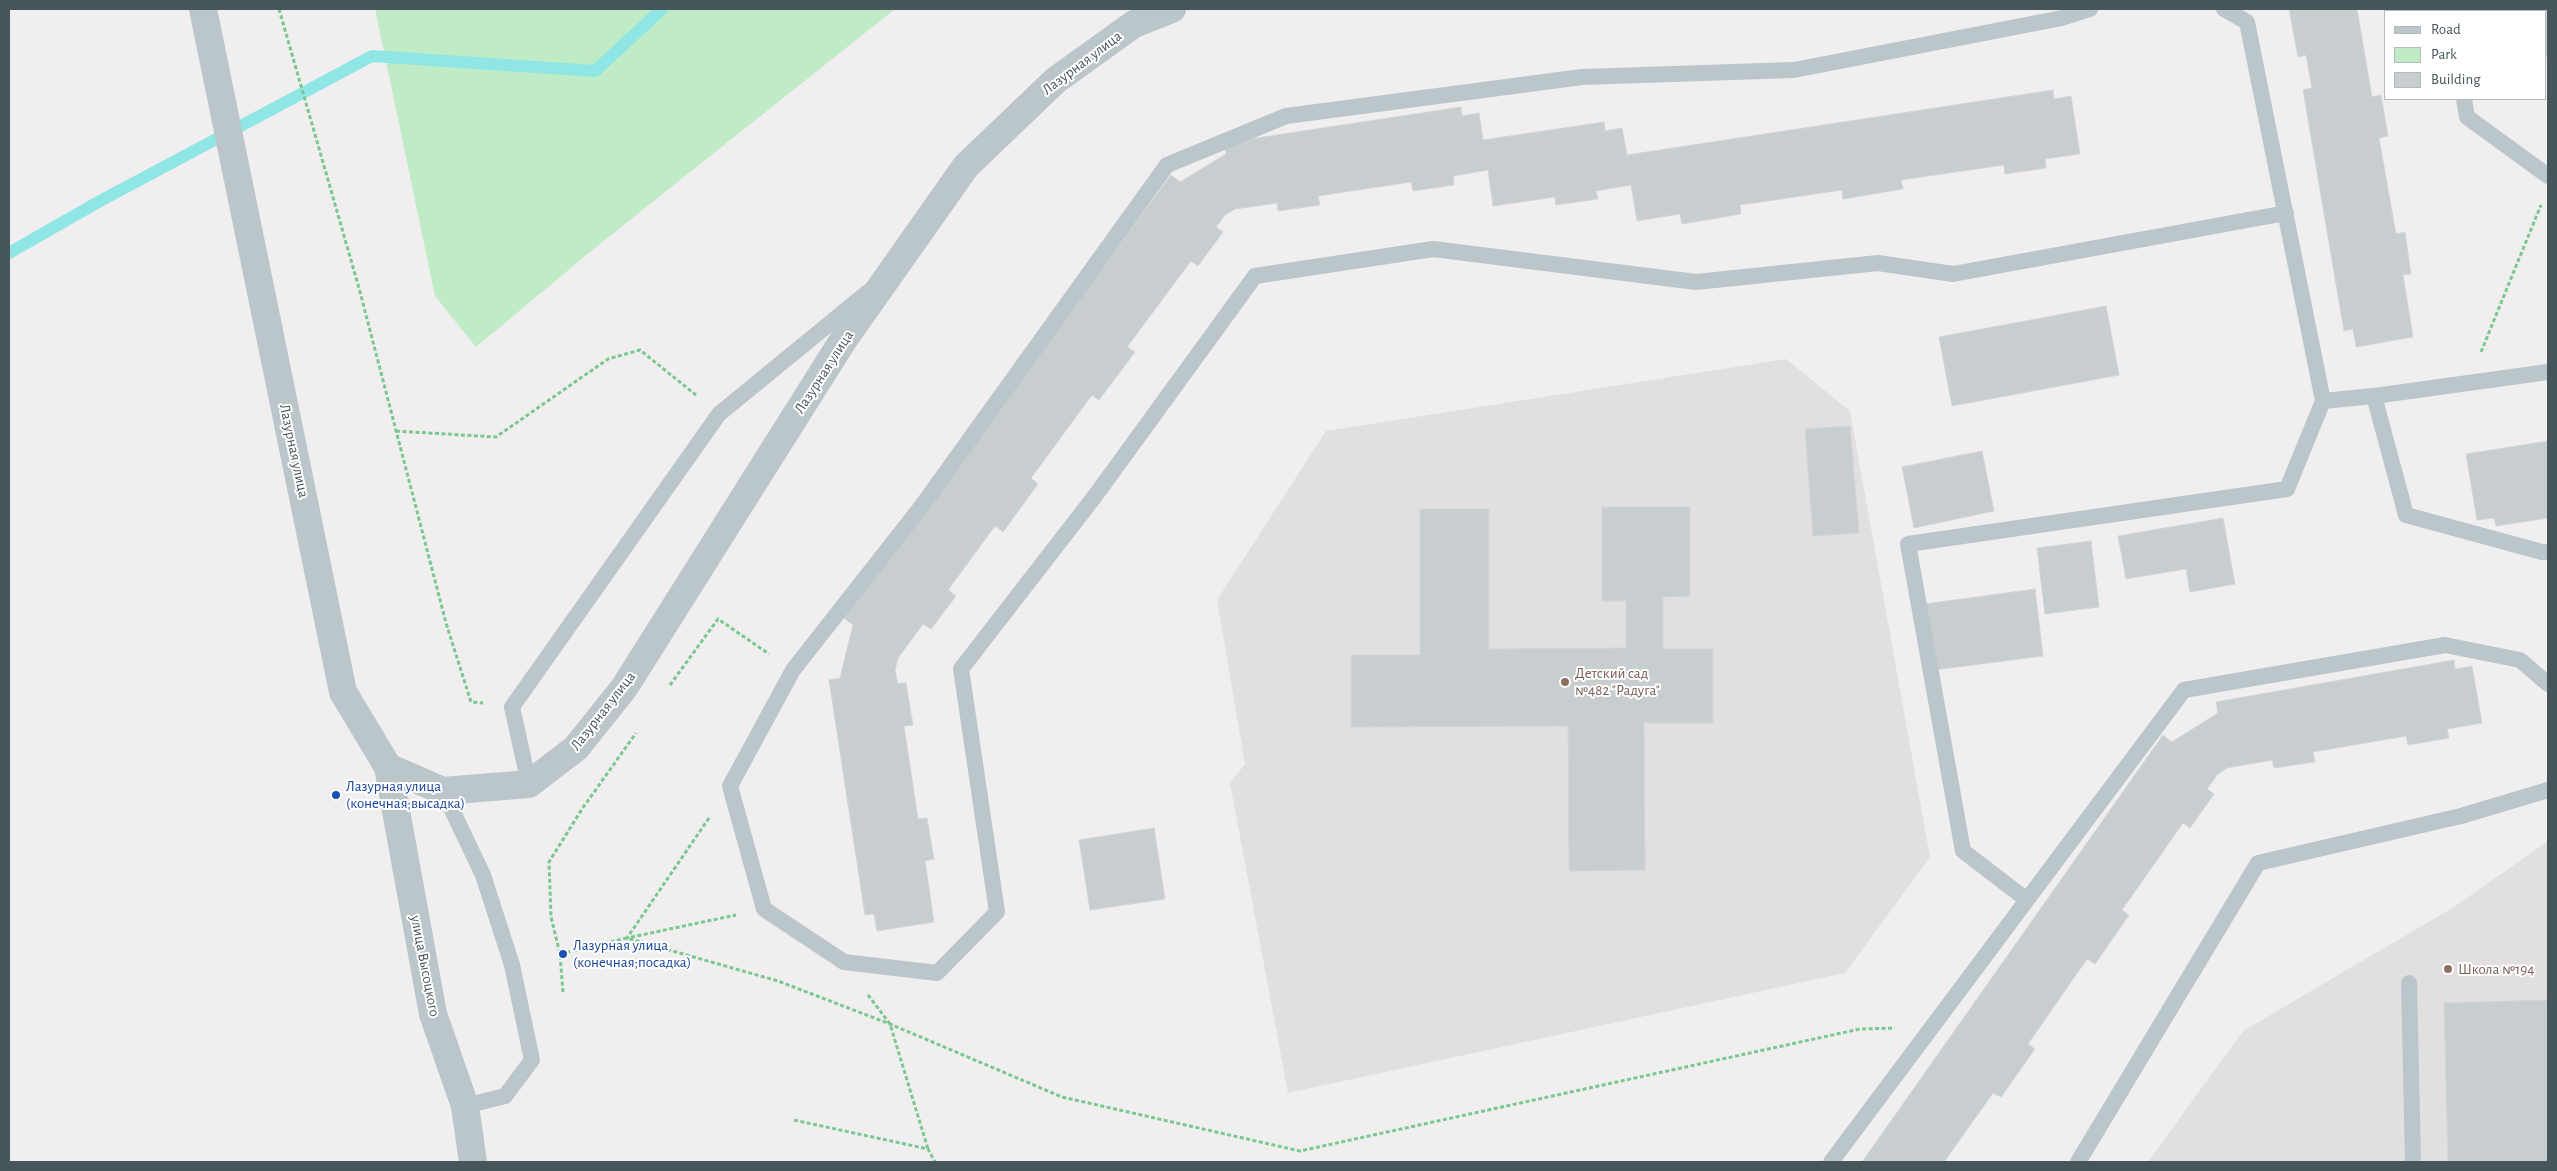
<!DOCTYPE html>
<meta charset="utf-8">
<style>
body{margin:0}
#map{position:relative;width:2557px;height:1171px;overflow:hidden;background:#f1eeef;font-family:"Alegreya Sans",sans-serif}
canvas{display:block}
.frame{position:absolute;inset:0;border:10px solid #47565a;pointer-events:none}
.legend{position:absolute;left:2384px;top:10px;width:162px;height:90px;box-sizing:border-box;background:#fff;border:1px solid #b5bbbd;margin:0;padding:6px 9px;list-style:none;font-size:15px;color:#47565a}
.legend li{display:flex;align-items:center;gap:10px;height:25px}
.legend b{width:25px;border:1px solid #b5bbbd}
</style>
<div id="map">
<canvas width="2557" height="1171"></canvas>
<div class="frame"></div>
<ul class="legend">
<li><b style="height:6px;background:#bac6ca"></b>Road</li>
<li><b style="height:14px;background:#bfecc6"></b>Park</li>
<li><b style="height:14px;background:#c8cdd0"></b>Building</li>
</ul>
</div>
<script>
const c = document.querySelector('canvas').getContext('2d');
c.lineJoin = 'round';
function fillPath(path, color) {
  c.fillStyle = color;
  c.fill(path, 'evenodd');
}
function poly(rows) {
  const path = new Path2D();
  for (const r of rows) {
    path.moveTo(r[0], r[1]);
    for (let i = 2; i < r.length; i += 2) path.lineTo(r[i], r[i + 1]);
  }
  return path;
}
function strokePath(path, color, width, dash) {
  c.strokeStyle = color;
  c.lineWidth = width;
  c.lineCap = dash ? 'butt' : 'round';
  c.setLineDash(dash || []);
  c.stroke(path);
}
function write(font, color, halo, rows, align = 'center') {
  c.font = font + ' "Alegreya Sans",sans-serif';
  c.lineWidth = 4;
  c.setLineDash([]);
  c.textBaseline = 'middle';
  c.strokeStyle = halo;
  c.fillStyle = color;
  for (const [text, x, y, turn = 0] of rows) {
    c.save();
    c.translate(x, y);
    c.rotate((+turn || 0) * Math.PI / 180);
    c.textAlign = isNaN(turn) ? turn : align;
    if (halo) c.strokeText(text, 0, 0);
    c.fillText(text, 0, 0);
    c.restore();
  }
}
fillPath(poly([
 [1786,359,1850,411,1930,857,1845,973,1288,1093,1230,783,1245,764,1217,600,1326,431],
 [2548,841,2548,1162,2148,1162,2243,1031,2454,907]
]), '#e2dfe0');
fillPath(poly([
 [375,9,895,9,596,247,476,347,435,296]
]), '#bfecc6');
strokePath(poly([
 [9,253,100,201,372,56,595,71,662,9]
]), '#8fe6e4', 12);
const building = poly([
 [2289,9,2357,9,2372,97,2381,95,2388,136,2379,138,2396,234,2405,232,2411,274,2403,275,2413,337,2356,347,2353,329,2344,331,2303,90,2312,88,2306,55,2298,57,2289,9],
 [2464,9,2548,9,2548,56,2546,56,2546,11,2464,11,2464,9],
 [2053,90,2054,99,2071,96,2080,154,2045,159,2046,168,2005,174,2004,165,1901,180,1903,189,1843,199,1842,190,1740,205,1741,214,1682,224,1680,214,1637,221,1631,185,1596,191,1598,199,1556,205,1555,197,1493,206,1488,170,1453,176,1454,185,1413,191,1411,182,1318,196,1320,205,1278,211,1277,203,1235,209,1225,215,1216,227,1223,232,1198,266,1191,261,1127,347,1135,352,1099,400,1092,395,1031,478,1038,484,1003,532,995,526,948,590,956,596,931,629,923,624,898,658,895,670,898,684,906,683,913,725,904,726,918,819,927,818,934,859,925,861,934,922,877,931,874,914,865,915,829,680,840,678,853,625,844,618,1171,175,1180,182,1226,154,1224,143,1461,107,1462,116,1479,113,1483,140,1604,122,1605,131,1622,128,1627,155,2053,90],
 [2106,306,2119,375,1952,406,1939,337,2106,306],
 [1850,426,1859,533,1813,536,1805,429,1850,426],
 [2548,441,2548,518,2496,526,2494,518,2477,520,2466,454,2548,441],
 [1982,451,1994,511,1914,528,1902,467,1982,451],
 [1602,507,1690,507,1690,596,1663,597,1663,649,1713,649,1713,723,1644,723,1645,870,1569,871,1568,726,1351,727,1351,655,1420,655,1420,509,1489,509,1489,649,1626,648,1626,601,1602,601,1602,507],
 [2223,518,2235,584,2190,592,2186,569,2126,579,2118,536,2223,518],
 [2091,541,2099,607,2045,614,2037,548,2091,541],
 [2035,589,2043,656,1934,670,1925,604,2035,589],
 [2454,660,2455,669,2472,666,2482,723,2447,729,2449,738,2408,745,2406,736,2313,752,2315,762,2274,768,2272,760,2227,768,2218,774,2207,789,2214,794,2190,828,2183,823,2122,910,2129,915,2095,964,2087,959,2028,1044,2035,1049,2001,1097,1993,1093,1944,1162,1862,1162,2163,735,2172,742,2218,713,2216,702,2454,660],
 [1154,828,1165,899,1090,910,1079,840,1154,828],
 [2548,1000,2548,1162,2448,1162,2444,1003,2548,1000]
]);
fillPath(building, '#c8cdd0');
strokePath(building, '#d2d6d9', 1);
strokePath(poly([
 [279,9,359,288,446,623,471,702,483,703],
 [2481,352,2541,205],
 [396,431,496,437,608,359,640,350,696,395],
 [670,685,718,619,769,654],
 [709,818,627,938,736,915],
 [560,954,627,938,778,981,890,1024,1062,1097,1300,1151,1860,1029,1895,1028],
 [563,992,560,954,551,917,549,862,582,809,636,733],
 [868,995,890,1024,928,1149],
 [794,1120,928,1149,935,1162]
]), '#79c88f', 3, [4, 2.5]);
strokePath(poly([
 [2090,9,2062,18,1794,70,1582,77,1286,116,1167,165,921,507,793,670,730,786,764,909,844,962,937,973,997,912,961,669,1095,496,1255,276,1433,249,1696,282,1878,263,1953,274,2286,213],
 [2447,9,2448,11],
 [2464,99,2467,117,2548,176],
 [2374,396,2548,372],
 [2323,401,2374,396,2406,515,2542,552,2548,552],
 [529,784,512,707,719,414,868,292],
 [443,791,483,875,512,965,532,1060,505,1096,465,1106],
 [2027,900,1963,851,1908,544,2287,489,2323,401,2247,22,2224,9],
 [2409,983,2413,1162],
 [1831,1162,2184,690,2445,645,2520,660,2548,684],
 [2078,1162,2258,863,2461,816,2548,790]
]), '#bac6ca', 16);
strokePath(poly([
 [388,767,433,1014,465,1106,473,1162]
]), '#bac6ca', 28);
strokePath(poly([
 [203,9,343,692,388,767,443,791,529,784,576,748,624,688,842,342,966,166,1056,80,1134,24,1172,9]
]), '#bac6ca', 28);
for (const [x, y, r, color] of [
 [1565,682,5,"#8d6e63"],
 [336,795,5,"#1a4fb4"],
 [563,954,5,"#1a4fb4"],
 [2448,969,5,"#8d6e63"]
]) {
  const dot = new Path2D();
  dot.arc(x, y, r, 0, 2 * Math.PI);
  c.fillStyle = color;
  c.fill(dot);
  strokePath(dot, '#fff', 2);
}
write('15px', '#47565a', '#fff', [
 ["Лазурная улица",1082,63,-37],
 ["Лазурная улица",824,372,-57],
 ["Лазурная улица",294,451,78],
 ["Лазурная улица",603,711,-52],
 ["улица Высоцкого",425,966,79]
]);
write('15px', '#785e54', '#fff', [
 ["Детский сад",1575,673],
 ["№482 \"Радуга\"",1575,690],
 ["Школа №194",2458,969]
], 'left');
write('15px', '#164399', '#fff', [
 ["Лазурная улица",346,786],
 ["(конечная;высадка)",346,803],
 ["Лазурная улица",573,945],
 ["(конечная;посадка)",573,962]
], 'left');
</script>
